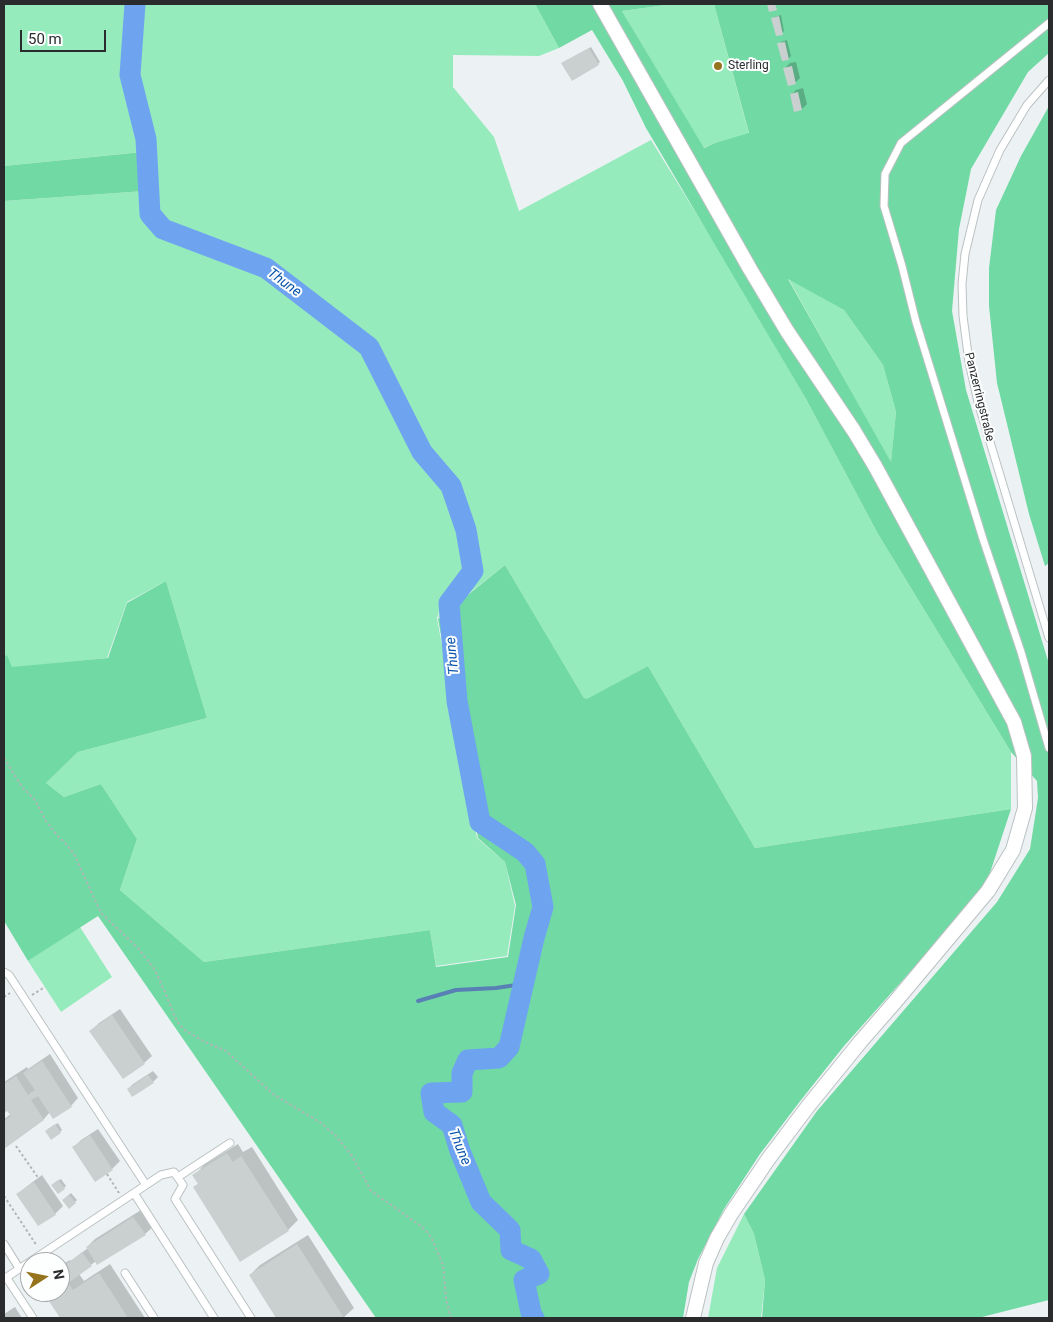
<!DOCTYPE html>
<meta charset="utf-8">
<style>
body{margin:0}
#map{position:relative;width:1053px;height:1322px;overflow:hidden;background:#ecf2f3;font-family:Roboto,sans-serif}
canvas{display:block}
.frame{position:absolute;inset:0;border:5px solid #292b2c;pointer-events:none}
.north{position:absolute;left:20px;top:1252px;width:50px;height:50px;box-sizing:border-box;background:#fdffff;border:1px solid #a8aaab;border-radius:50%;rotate:79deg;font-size:14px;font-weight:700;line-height:20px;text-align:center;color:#292b2c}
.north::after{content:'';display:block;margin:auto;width:18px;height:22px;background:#96741d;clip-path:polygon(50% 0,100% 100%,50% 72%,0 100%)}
.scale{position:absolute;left:20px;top:30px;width:86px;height:22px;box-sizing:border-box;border:2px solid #292b2c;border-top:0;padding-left:6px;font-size:15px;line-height:18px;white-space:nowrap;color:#292b2c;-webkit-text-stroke:4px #fdffff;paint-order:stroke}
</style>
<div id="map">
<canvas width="1053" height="1322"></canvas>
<div class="frame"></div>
<div class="north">N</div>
<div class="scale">50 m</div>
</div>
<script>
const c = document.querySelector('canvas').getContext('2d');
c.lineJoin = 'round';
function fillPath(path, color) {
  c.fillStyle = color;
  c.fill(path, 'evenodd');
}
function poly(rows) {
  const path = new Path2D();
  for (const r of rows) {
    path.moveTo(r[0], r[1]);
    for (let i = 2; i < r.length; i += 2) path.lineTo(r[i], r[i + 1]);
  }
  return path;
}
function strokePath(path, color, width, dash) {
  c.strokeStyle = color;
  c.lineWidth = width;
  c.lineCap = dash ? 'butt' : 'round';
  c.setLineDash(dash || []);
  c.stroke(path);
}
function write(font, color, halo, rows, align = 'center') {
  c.font = font + ' Roboto,sans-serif';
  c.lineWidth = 4;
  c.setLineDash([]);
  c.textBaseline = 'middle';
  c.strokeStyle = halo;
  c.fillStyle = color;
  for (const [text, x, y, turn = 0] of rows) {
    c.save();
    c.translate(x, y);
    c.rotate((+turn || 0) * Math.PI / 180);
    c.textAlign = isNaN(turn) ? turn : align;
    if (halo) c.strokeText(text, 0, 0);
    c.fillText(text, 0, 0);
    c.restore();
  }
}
fillPath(poly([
 [4,4,535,4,559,48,539,56,453,55,453,87,494,137,519,211,651,140,725,260,806,399,878,534,1011,752,1011,809,755,848,648,666,587,700,584,698,505,565,438,618,443,600,437,618,477,838,505,862,515,906,507,956,436,966,430,930,204,962,120,890,137,839,101,784,64,797,46,783,78,752,207,718,166,581,127,602,107,658,10,668,7,655,4,656,4,201,145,191,141,152,4,166],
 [673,4,714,4,749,134,715,143,703,148,622,11],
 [788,278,844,310,883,365,896,412,891,463],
 [80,927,112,977,61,1012,28,961],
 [744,1214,754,1234,765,1280,761,1318,708,1318,717,1268]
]), '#96ebbd');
fillPath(poly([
 [535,4,673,4,622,11,704,148,715,143,749,133,714,4,1049,4,1049,53,1028,72,971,169,959,229,952,311,966,390,1049,664,1049,1300,978,1318,762,1318,765,1280,754,1234,744,1214,817,1111,997,902,1030,849,1038,798,1037,781,1011,752,878,534,806,399,646,128,623,81,592,30,559,48],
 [788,279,844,310,883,365,896,412,891,462],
 [1049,106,1049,563,1045,566,1029,514,997,383,989,306,989,268,996,210,1021,156],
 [142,152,145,191,4,201,4,166],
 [505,565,584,698,587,699,648,666,755,848,1011,809,985,888,844,1046,801,1100,760,1154,724,1209,698,1259,689,1282,683,1318,376,1318,98,916,28,961,4,921,4,656,7,655,12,667,108,658,127,603,166,581,207,718,78,752,46,783,64,797,101,784,137,839,120,890,204,962,430,930,436,967,508,957,516,905,505,862,478,838,438,619]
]), '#71d9a4');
fillPath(poly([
 [781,15,784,31,782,33,772,19,774,17],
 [787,40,791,56,788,59,779,44,781,42],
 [591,47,600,62,598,64,562,63],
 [796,62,800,78,795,83,785,68,790,63],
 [803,88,807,104,802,109,791,95,796,90],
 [120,1009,152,1056,144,1063,91,1031,99,1023],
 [50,1054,78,1098,71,1106,50,1112,44,1119,4,1147,4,1119,11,1114,7,1109,4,1111,4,1082,27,1067,28,1069],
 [153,1071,158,1077,153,1082,128,1089,133,1084],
 [58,1123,62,1130,60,1132,48,1129],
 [98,1129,120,1161,112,1169,95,1180,74,1147,81,1140],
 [238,1144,243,1152,252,1147,298,1220,288,1230,194,1187,199,1183,194,1176,204,1165],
 [42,1175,63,1206,55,1214,18,1194,26,1187],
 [61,1179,66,1186,64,1188,54,1183],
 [71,1193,77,1200,75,1202,65,1198],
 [141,1210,153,1227,145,1234,96,1261,79,1274,84,1281,110,1264,145,1318,61,1318,44,1292,60,1292,60,1266,70,1260,71,1261,88,1248,87,1247,95,1239],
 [308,1235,354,1308,343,1318,277,1318,250,1275,260,1265],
 [15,1307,22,1318,4,1318,4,1314]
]), '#0003');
strokePath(poly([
 [418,1001,456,990,496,988,523,984]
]), '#5980b4', 4);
strokePath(poly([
 [135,4,130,75,146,139,150,214,163,229,266,268,369,347,422,452,451,486,466,530,473,571,449,603,457,701,480,822,525,852,535,864,543,907,534,938,509,1047,499,1058,468,1060,462,1073,462,1092,431,1093,434,1112,452,1125,460,1151,481,1202,510,1230,511,1250,531,1259,539,1274,524,1280,532,1317,534,1318]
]), '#6ea4ef', 21);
fillPath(poly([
 [767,4,775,4,777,10,769,12],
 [779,16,783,35,776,36,771,18],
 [785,42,789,60,782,61,777,43],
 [589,48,599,65,572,81,561,63],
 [792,66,796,84,788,86,783,68],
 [798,92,802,110,794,112,790,94],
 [112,1015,145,1064,123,1079,89,1031],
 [42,1061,72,1107,53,1119,38,1096,31,1100,44,1120,4,1149,4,1121,11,1116,7,1111,4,1113,4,1084,16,1076,28,1095,35,1090,23,1073],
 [148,1075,154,1083,132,1097,127,1089],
 [55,1124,61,1133,51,1140,45,1131],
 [90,1135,113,1170,95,1182,72,1147],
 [227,1153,233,1162,241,1156,289,1231,240,1262,193,1187,198,1184,192,1175],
 [58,1180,65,1189,58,1194,51,1185],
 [34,1182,56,1215,38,1226,16,1194],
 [69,1195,76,1203,69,1209,62,1200],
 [133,1217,146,1235,97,1265,86,1247],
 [297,1244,344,1318,276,1318,249,1275],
 [82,1252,92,1266,68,1283,73,1290,99,1273,128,1318,60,1318,43,1292,60,1292,60,1269]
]), '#cad0cf');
const lane = poly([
 [1049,23,901,143,885,174,884,206,902,266,916,322,983,539,1021,652,1049,748],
 [1049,80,1027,105,1000,150,978,200,965,254,962,284,963,316,969,362,978,402,1049,638],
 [4,972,9,975,146,1185,134,1193],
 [178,1177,230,1143],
 [146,1185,161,1175,174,1172,183,1185,175,1199,251,1318],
 [4,1244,19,1268],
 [125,1273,154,1318],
 [6,1277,33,1318],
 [4,1279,134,1193,214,1318]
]);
const street = poly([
 [600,4,750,269,787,331,854,431,875,466,1014,722,1024,756,1025,808,1013,850,988,891,895,1002,861,1041,809,1105,769,1158,731,1214,717,1238,706,1263,693,1318]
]);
strokePath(lane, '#bbc1c2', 9);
strokePath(street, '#bbc1c2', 16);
strokePath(poly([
 [4,758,22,787,35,800,46,821,56,834,66,844,74,854,101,913,139,949,155,970,165,992,175,1017,179,1024,186,1031,205,1042,226,1051,273,1094,321,1123,336,1136,352,1156,371,1191,421,1226,428,1233,433,1241,443,1265,446,1299,451,1318],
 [32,995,45,987],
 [4,997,10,993],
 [16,1146,39,1179],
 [107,1174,119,1193],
 [4,1196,37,1246]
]), '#b0b5b6', 2, [2.5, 2.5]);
strokePath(lane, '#fff', 7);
strokePath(street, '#fff', 14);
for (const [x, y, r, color] of [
 [718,66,5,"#96741d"]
]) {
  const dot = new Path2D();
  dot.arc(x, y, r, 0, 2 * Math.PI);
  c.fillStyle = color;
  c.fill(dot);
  strokePath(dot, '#fdffff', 2);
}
write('12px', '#292b2c', '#fdffff', [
 ["Sterling",728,66]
], 'left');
write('12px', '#292b2c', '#fdffff', [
 ["Panzerringstraße",979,397,76]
]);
write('italic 14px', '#0753aa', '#fdffff', [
 ["Thune",284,283,36],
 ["Thune",453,656,-95],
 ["Thune",459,1147,68]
]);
</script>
